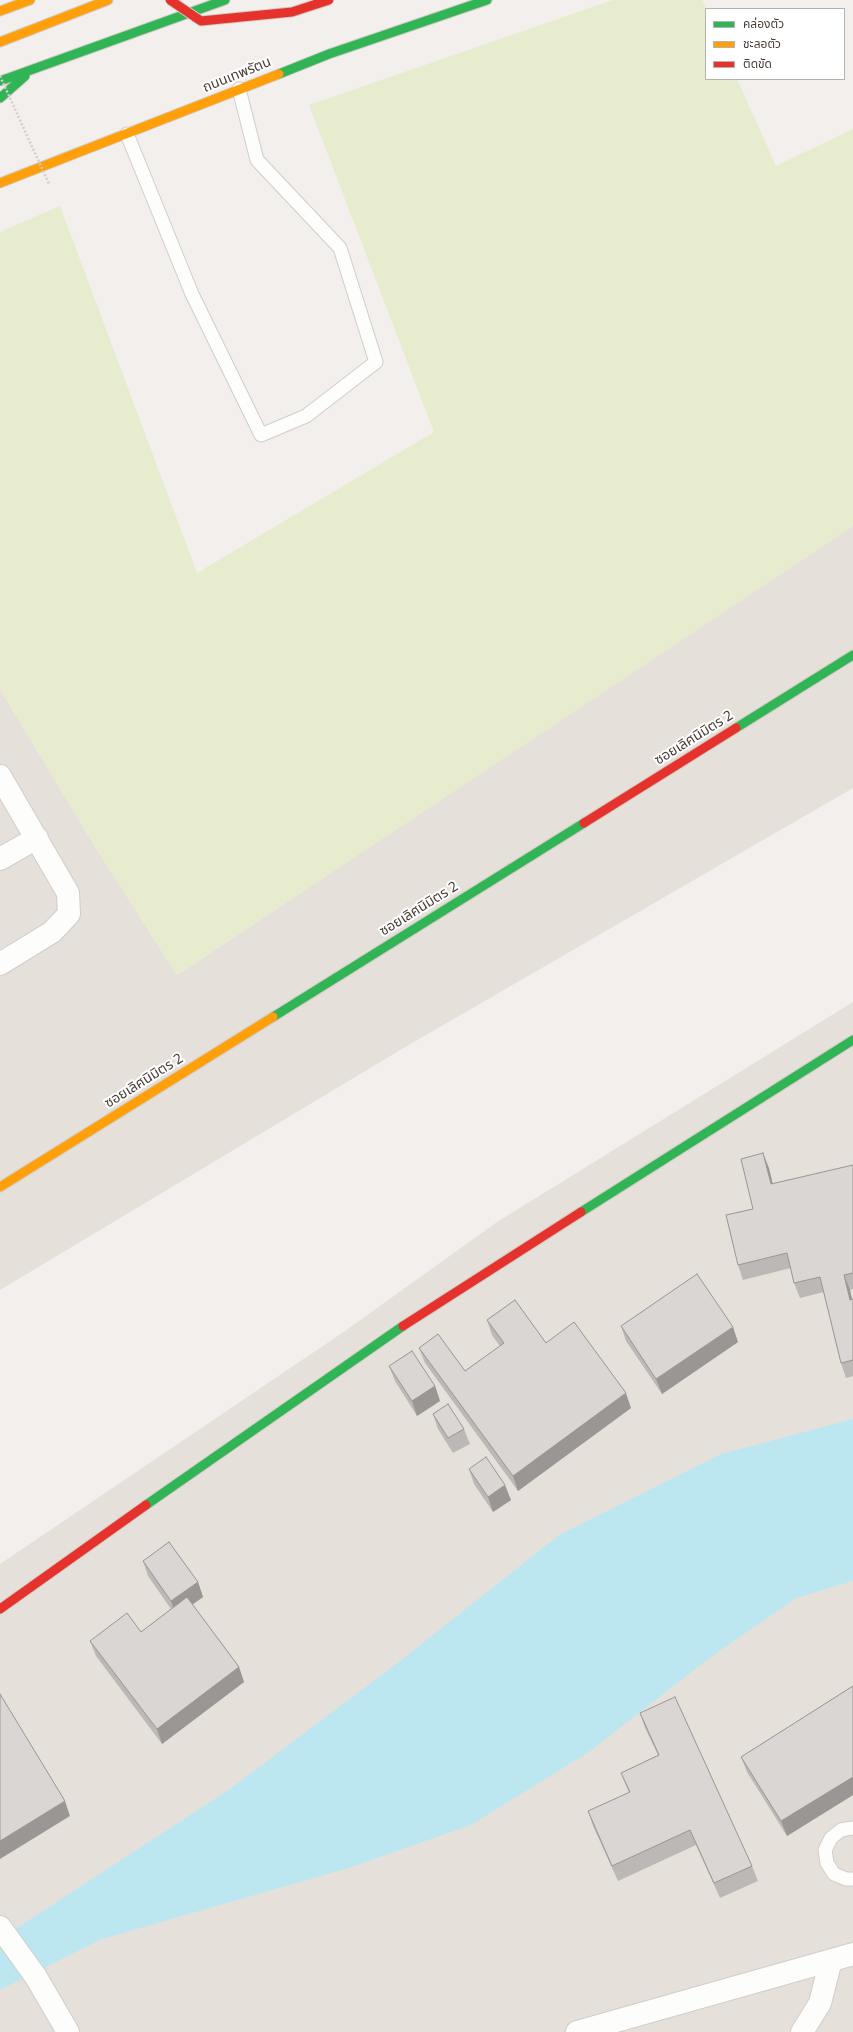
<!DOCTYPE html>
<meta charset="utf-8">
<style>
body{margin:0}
#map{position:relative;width:853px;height:2032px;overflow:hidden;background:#f2efed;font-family:"Noto Sans","Noto Sans Thai",sans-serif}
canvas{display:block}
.legend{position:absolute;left:705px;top:8px;width:140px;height:72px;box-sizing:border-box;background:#fff;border:1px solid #b6b2af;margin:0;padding:5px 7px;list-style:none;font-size:12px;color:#493e37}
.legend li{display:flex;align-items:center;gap:8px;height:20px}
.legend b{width:20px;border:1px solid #b6b2af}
</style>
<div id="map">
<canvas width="853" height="2032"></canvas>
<ul class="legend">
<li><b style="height:5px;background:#30b455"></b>คล่องตัว</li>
<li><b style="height:5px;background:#ff9f0a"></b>ชะลอตัว</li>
<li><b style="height:5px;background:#e5322d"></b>ติดขัด</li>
</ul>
</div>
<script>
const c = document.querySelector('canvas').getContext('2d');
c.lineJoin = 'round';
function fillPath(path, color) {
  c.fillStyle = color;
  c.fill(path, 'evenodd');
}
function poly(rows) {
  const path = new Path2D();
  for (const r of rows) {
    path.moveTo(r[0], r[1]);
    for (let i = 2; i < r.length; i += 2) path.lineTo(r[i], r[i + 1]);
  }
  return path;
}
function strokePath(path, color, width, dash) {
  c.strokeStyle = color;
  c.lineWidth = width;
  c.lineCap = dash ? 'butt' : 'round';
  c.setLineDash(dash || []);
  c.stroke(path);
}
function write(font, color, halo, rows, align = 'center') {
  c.font = font + ' "Noto Sans","Noto Sans Thai",sans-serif';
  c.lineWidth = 4;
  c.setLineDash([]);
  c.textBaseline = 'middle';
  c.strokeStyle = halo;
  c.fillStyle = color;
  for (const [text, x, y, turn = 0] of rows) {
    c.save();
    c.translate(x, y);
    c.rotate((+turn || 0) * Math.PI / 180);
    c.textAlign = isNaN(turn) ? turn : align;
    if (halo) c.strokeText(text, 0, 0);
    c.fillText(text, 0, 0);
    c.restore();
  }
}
fillPath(poly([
 [853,526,853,788,407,1046,0,1290,0,689,94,845,177,975],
 [853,1002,853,2032,0,2032,0,1564,345,1331,497,1222]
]), '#e6e0da');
fillPath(poly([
 [613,0,702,0,706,9,706,79,737,79,776,166,853,129,853,526,177,975,94,845,0,689,0,232,60,206,197,573,434,432,309,105]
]), '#e6eccd');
fillPath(poly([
 [853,1419,853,1581,796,1598,708,1659,589,1752,471,1825,349,1868,102,1939,0,1990,0,1939,230,1789,400,1661,559,1535,721,1454]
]), '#bde7f0');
const lane = poly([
 [127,134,192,294,261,435,306,416,376,362,340,248,257,160,239,89],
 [853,1828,841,1830,831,1838,825,1850,827,1863,834,1874,846,1879,853,1879]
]);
const street = poly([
 [0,776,68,893,69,914,52,932,0,964],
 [0,859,37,838],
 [0,1927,36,1977,68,2032],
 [577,2032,853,1954],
 [802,2032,820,2003,831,1960]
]);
const fast = poly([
 [279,74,329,54,487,0],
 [0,81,225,0],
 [0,98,25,76],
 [736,728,853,655],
 [273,1017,584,823],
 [581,1212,853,1040],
 [146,1505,403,1326]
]);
const slow = poly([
 [0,11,30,0],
 [0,42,108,0],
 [0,183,279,74],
 [0,1187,273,1017]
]);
const jam = poly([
 [584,823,736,728],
 [403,1326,581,1212],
 [0,1609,146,1505]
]);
strokePath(lane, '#d0cdca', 15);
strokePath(street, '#d0cdca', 24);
strokePath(fast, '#d3ccc5', 11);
strokePath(slow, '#d3ccc5', 11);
strokePath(jam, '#d3ccc5', 11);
strokePath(lane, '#fdfdfc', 13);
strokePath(street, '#fdfdfc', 22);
strokePath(fast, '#30b455', 9);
strokePath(slow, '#ff9f0a', 9);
strokePath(jam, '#e5322d', 9);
const jamBridge = poly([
 [170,0,201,21,292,12,329,0]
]);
strokePath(jamBridge, '#d3ccc5', 11, []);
strokePath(poly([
 [0,76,49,184]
]), '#d2cecb', 2.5, [2, 2]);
strokePath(jamBridge, '#e5322d', 9);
fillPath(poly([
 [853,1165,853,1289,850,1290,852,1299,853,1299,853,1376,846,1378,841,1363,824,1292,800,1298,794,1283,791,1268,743,1280,738,1265,753,1209,769,1168,773,1184],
 [487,1320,546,1343,631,1408,518,1491,425,1363,419,1348,465,1371,500,1346,492,1335],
 [621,1326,738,1342,662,1394,626,1341],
 [389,1366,435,1386,440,1401,417,1416,395,1381],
 [433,1414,464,1429,470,1444,453,1453,438,1429],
 [469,1469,511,1500,493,1512,474,1484],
 [143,1561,198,1582,203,1597,192,1605,239,1667,244,1682,162,1744,96,1656,90,1641,141,1632,171,1609,148,1576],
 [853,1686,853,1795,787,1836,747,1772,741,1757],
 [640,1713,752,1866,758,1881,720,1898,696,1845,618,1881,593,1826,588,1811,629,1793,621,1773,658,1755,645,1728]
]), '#bbb8b5');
fillPath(poly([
 [763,1153,769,1168,776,1199,771,1184],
 [844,1275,850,1290,853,1304,850,1300],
 [733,1327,738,1342,662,1394,656,1379],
 [435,1386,440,1401,417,1416,412,1401],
 [626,1393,631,1408,518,1491,513,1476],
 [505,1485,511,1500,493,1512,488,1497],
 [198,1582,203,1597,176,1616,171,1601],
 [239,1667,244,1682,162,1744,157,1729],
 [853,1777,853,1795,787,1836,781,1821],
 [65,1801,70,1816,0,1859,0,1841]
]), '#999694');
const building = poly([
 [763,1153,771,1184,853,1165,853,1273,844,1275,850,1300,853,1299,853,1360,841,1363,820,1277,794,1283,787,1253,738,1265,726,1215,753,1209,741,1159,763,1153],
 [697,1274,733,1327,656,1379,621,1326,697,1274],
 [515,1300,546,1343,574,1322,626,1393,513,1476,419,1348,438,1334,465,1371,504,1343,487,1320,515,1300],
 [412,1351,435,1386,412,1401,389,1366,412,1351],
 [448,1404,464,1429,448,1438,433,1414,448,1404],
 [486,1457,505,1485,488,1497,469,1469,486,1457],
 [169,1542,198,1582,171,1601,143,1561,169,1542],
 [187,1597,239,1667,157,1729,90,1641,127,1613,141,1632,187,1597],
 [853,1686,853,1777,781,1821,741,1757,853,1686],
 [0,1694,65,1801,0,1841,0,1694],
 [675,1697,752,1866,714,1883,690,1830,612,1866,588,1811,630,1792,621,1773,659,1755,640,1713,675,1697]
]);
fillPath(building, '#dad6d3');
strokePath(building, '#999694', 1);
write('14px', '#493e37', '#fff', [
 ["ถนนเทพรัตน",237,75,-22],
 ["ซอยเลิศนิมิตร 2",694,738,-32],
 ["ซอยเลิศนิมิตร 2",419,909,-32],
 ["ซอยเลิศนิมิตร 2",144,1081,-32]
]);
</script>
